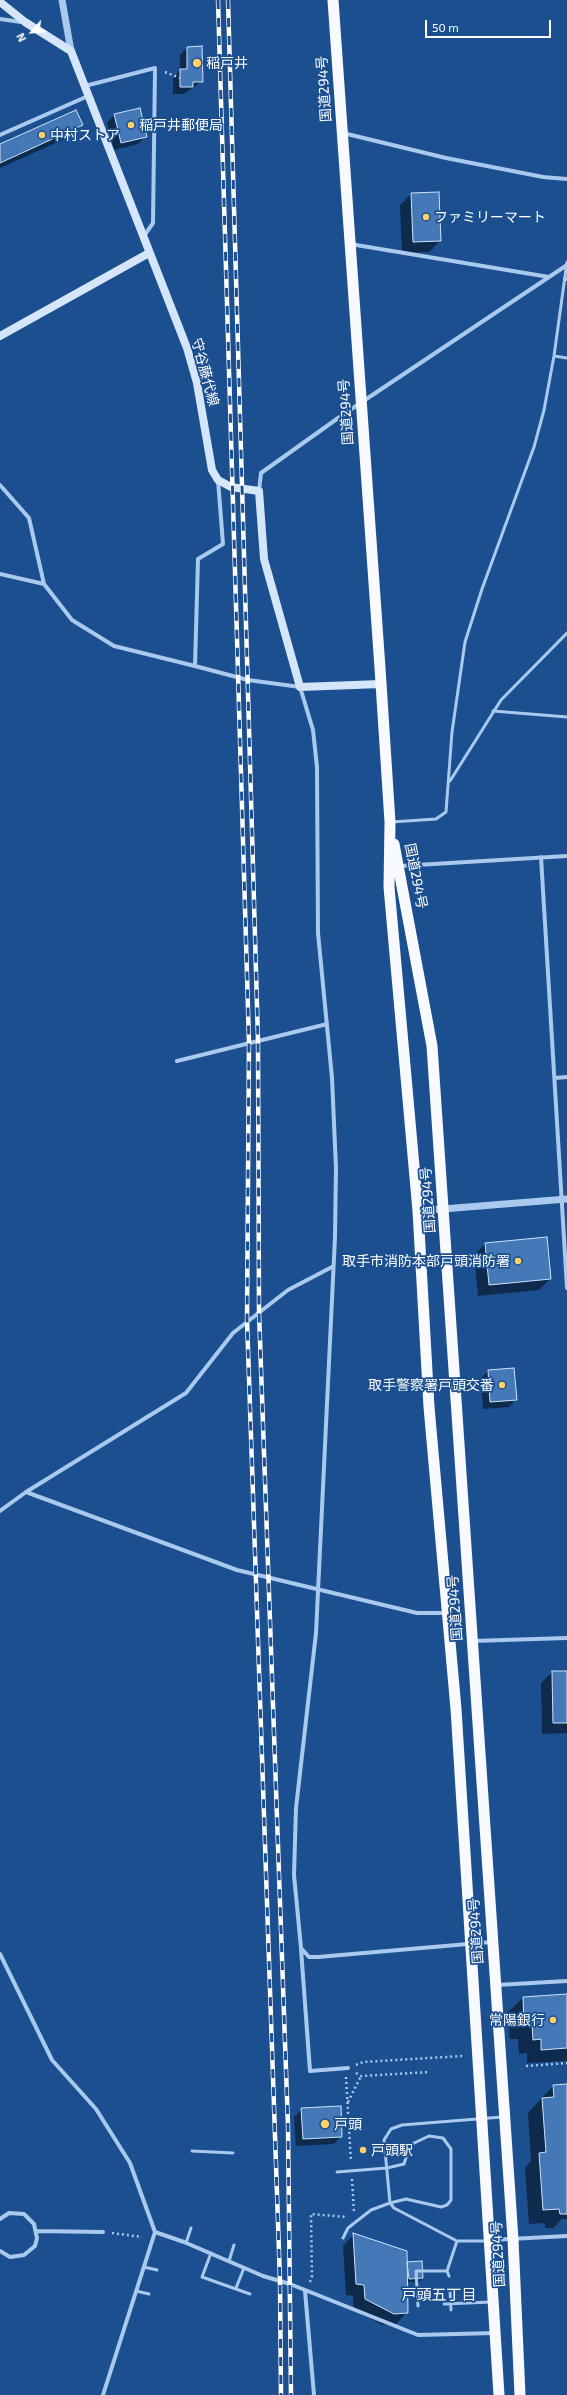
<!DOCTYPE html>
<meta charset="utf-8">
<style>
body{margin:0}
#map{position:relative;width:567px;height:2395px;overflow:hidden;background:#1b4f8f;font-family:"Exo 2",sans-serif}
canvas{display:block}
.north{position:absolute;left:12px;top:12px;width:40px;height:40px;-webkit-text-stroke:3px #1b4f8f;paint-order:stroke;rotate:243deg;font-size:11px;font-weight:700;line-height:16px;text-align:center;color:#fff}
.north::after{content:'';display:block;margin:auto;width:14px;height:18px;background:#fff;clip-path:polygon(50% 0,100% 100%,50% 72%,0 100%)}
.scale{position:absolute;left:425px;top:20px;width:126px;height:18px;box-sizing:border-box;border:2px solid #fff;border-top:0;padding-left:5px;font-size:12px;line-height:14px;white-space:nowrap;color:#fff;-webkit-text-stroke:3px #1b4f8f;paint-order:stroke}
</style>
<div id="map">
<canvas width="567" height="2395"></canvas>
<div class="north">N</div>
<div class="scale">50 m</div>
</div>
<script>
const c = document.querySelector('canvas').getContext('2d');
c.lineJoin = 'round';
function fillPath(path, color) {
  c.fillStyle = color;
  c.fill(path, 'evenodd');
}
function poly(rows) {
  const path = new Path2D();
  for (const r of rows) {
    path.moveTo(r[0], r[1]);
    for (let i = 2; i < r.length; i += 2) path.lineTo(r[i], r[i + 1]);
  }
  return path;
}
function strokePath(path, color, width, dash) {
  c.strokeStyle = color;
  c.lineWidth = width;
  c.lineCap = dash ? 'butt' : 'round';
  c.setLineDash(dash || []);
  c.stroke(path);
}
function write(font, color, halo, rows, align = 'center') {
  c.font = font + ' "Exo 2","Noto Sans JP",sans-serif';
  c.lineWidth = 3.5;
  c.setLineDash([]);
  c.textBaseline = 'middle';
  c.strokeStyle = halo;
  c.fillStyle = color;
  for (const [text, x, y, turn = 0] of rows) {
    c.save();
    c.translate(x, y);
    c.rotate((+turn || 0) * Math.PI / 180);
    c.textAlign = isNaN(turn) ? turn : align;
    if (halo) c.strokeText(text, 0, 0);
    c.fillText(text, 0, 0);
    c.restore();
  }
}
fillPath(poly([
 [187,48,202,81,184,94,173,94,173,78,180,70,180,55],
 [114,115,146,136,138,144,114,150,107,123],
 [82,125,71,136,0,168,0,145],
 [411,194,440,241,429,252,402,253,400,205],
 [546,1239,550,1279,539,1290,478,1296,474,1255,485,1244],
 [514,1369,516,1399,509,1407,483,1409,481,1378,488,1371],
 [552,1672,567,1672,567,1733,542,1734,541,1683],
 [567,1995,567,2061,527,2063,527,2053,519,2054,518,2039,510,2039,508,2012,523,1998],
 [567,2085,567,2219,562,2219,553,2228,545,2228,545,2223,529,2224,525,2168,531,2161,528,2113,553,2086],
 [302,2109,341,2136,334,2144,296,2146,294,2117],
 [354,2234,406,2264,408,2263,422,2278,419,2282,407,2282,407,2312,396,2324,383,2325,354,2310,353,2296,346,2295,343,2246]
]), '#0007');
const building = poly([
 [202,46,203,82,193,82,193,87,180,87,180,69,187,69,187,47,202,46],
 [140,108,147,137,121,143,114,114,140,108],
 [76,110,83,125,0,163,0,144,76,110],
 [439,192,441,241,413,242,411,193,439,192],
 [547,1237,551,1279,489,1285,485,1243,547,1237],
 [514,1368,517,1400,490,1402,488,1370,514,1368],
 [552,1671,567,1671,567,1723,553,1723,552,1671],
 [567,1994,567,2048,541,2050,541,2039,533,2040,532,2025,524,2025,523,1997,567,1994],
 [567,2084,567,2214,560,2214,559,2209,543,2210,539,2153,546,2152,542,2098,554,2097,553,2085,567,2084],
 [341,2106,342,2137,303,2139,301,2108,341,2106],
 [353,2233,407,2251,408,2313,394,2314,365,2299,364,2285,356,2284,353,2233],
 [422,2261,423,2278,409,2279,407,2262,422,2261]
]);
fillPath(building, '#4478b7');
strokePath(building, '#cfe3fa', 1);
strokePath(poly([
 [165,72,180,78],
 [356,2065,363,2062,462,2056],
 [526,2066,567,2063],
 [356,2073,361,2076,430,2072],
 [346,2077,351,2162],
 [348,2102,361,2076],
 [342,2122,349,2122],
 [352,2179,354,2212],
 [112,2233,142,2237],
 [310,2282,312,2276,311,2214,347,2217]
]), '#a9c9ee', 2.5, [2, 3]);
strokePath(poly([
 [554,356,567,358],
 [493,711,567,717],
 [450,781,501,700,567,633],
 [391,822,436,819,446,812,452,732,465,642,482,589,534,447,544,410,554,356,567,262],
 [192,2151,233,2153],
 [337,2172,387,2168,404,2164,410,2145,429,2136,443,2138,451,2149,451,2200,447,2205,441,2207,406,2199,390,2203,371,2210,348,2228,343,2238],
 [487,2241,457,2241,394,2208,390,2203,384,2140,391,2129,402,2125,502,2117],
 [186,2243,191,2228],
 [211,2253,202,2277,250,2294],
 [229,2261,234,2245],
 [144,2267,157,2270],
 [449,2276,447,2271,457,2241],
 [236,2288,244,2268],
 [450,2290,451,2310],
 [136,2291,149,2294],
 [444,2304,491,2302],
 [418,2306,416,2271,447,2271]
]), '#a9c9ee', 3);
strokePath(poly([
 [0,19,21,22],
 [85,86,155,68,153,223,144,236],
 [343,133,446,158,543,177,567,179],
 [0,135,88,96],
 [350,244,549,277],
 [565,279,567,279],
 [0,485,29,518,44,584,72,620,114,646,195,666,198,559,223,544,218,480],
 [259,491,261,473,341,416,567,265],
 [0,574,44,584],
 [195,666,248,680,300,687,313,730,317,767,318,933,332,1078,336,1168,335,1237,316,1633,296,1808,294,1875,301,1948,309,1957,318,1957,491,1942],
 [541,857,567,1288],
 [400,866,567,856],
 [177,1061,327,1024],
 [555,1078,567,1077],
 [26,1492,237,1570,417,1613,447,1613],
 [0,1511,26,1492,186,1393,233,1333,288,1290,332,1267],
 [473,1641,567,1638],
 [301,1949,310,2071,348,2068],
 [0,1954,52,2060,96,2109,130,2163,155,2232],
 [497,1985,567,1981],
 [0,2219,9,2213,24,2214,34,2224,37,2238,35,2246,24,2255,10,2257,0,2251],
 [36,2231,103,2232],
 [491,2240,567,2236],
 [305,2291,314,2395],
 [103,2395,155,2232,184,2242,263,2276,290,2284,418,2335,495,2333]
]), '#a9c9ee', 4);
strokePath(poly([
 [62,0,71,51],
 [418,1211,567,1199]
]), '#a9c9ee', 7);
strokePath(poly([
 [0,2,25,22,71,51,187,348,197,383,212,470,218,480,231,487,259,491,264,559,300,687,381,684],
 [0,336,149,253]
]), '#d6e6fa', 8);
strokePath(poly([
 [333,0,380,668,390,822,389,887,418,1211,429,1407,456,1709,499,2395],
 [394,844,432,1046,513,2239,520,2395]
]), '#f8faff', 11);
const rail = poly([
 [218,0,249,1042,247,1320,280,2281,281,2395],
 [228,0,258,1040,259,1312,288,2126,291,2395]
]);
strokePath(rail, '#fff', 4.5);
strokePath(rail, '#1b4f8f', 3, [9]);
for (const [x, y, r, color] of [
 [197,63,5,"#ffd166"],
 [131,125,4,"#ffd166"],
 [42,135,4,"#ffd166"],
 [426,217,4,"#ffd166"],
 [518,1261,4,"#ffd166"],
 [502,1385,4,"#ffd166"],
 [553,2020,4,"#ffd166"],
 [325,2124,5,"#ffd166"],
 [363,2150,4,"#ffd166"]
]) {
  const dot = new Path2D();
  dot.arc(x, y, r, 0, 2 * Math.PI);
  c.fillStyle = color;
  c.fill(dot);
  strokePath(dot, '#1b4f8f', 1.5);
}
write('14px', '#fff', '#1b4f8f', [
 ["稲戸井",206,63],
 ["稲戸井郵便局",139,125],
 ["中村ストア",50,135],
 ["ファミリーマート",434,217],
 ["取手市消防本部戸頭消防署",510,1261,"right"],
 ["取手警察署戸頭交番",494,1385,"right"],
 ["常陽銀行",545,2020,"right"],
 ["戸頭",334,2124],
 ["戸頭駅",371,2150]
], 'left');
write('14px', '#fff', '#1b4f8f', [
 ["国道294号",324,89,-94],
 ["守谷藤代線",205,372,75],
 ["国道294号",346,412,-94],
 ["国道294号",416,876,79],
 ["国道294号",428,1200,-94],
 ["国道294号",455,1608,-94],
 ["国道294号",476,1931,-94],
 ["国道294号",498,2254,-93]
]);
write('15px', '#fff', '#1b4f8f', [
 ["戸頭五丁目",439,2295]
]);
</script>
